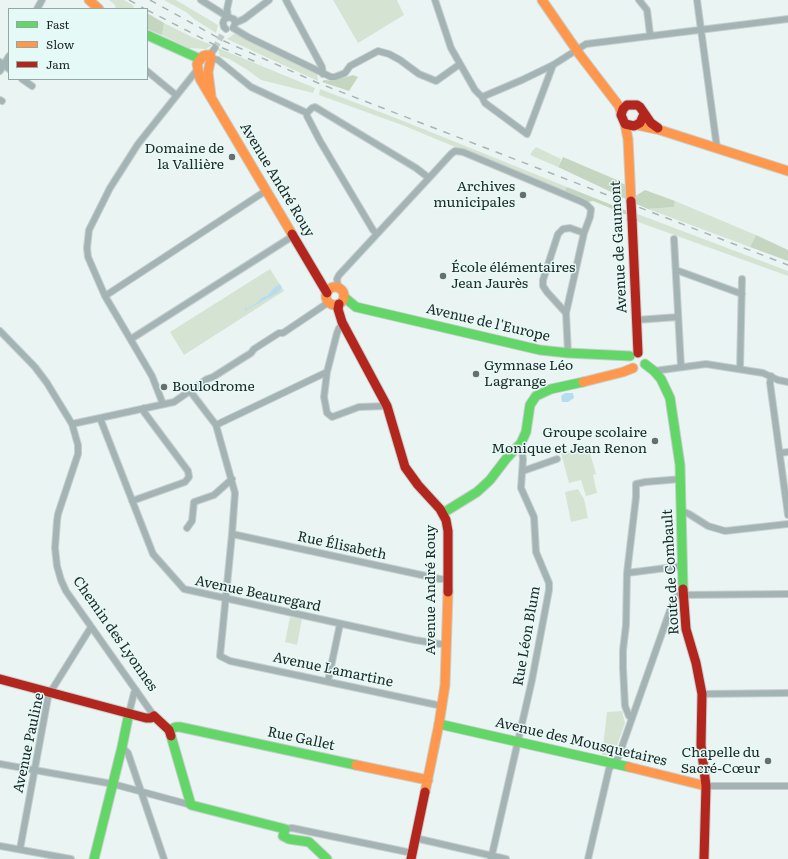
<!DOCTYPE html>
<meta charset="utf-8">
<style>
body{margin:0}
#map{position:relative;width:788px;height:859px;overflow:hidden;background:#eaf5f3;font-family:Literata,serif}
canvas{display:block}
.legend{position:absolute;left:8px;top:8px;width:140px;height:72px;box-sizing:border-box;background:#e5faf6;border:1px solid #96a6a3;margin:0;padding:5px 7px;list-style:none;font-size:12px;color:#1f2726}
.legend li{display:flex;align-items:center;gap:8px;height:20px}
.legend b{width:20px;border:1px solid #96a6a3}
</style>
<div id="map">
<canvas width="788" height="859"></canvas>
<ul class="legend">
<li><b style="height:5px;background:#63d668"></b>Fast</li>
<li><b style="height:5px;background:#ff974d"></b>Slow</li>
<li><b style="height:5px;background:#b3261e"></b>Jam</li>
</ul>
</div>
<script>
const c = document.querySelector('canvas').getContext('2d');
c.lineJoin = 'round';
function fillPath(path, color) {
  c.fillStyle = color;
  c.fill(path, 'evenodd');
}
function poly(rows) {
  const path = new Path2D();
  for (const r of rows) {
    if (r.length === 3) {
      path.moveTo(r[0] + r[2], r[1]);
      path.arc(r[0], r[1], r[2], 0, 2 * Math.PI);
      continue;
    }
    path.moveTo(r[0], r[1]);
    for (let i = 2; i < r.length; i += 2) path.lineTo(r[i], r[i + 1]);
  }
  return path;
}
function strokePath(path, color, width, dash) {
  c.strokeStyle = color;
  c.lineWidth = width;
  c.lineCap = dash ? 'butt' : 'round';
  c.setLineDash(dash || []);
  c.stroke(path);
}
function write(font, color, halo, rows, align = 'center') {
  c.font = font + ' Literata,serif';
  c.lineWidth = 3;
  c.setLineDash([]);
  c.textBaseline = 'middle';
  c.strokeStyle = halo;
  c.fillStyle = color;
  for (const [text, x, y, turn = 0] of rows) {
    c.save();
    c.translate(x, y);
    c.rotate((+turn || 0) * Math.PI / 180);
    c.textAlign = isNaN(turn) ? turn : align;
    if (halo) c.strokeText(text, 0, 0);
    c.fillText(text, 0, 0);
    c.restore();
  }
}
fillPath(poly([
 [109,0,124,0,134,6,132,9,116,9,115,5],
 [164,0,176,0,218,25,216,33,194,19,186,12],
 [333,0,397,0,404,15,358,43],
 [164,23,192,37,212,45,206,49,189,48,162,35],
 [234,34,239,35,317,74,318,81,227,39],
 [218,48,315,88,313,93,261,80,246,69,229,59,220,56],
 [320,89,406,122,567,187,564,192,402,125,319,95],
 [536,147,561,159,558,167,530,155,533,150],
 [675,201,756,235,750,247,648,209,674,207],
 [635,213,788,271,788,276,641,223,635,220],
 [270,269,284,291,184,355,170,332],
 [588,446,596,474,593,475,597,493,586,496,581,480,569,483,561,453],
 [578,489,584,499,588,518,571,522,565,492],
 [290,617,302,619,297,645,285,642],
 [622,711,625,723,615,751,611,755,602,755,607,712]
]), '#d5e3d3');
fillPath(poly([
 [147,13,164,23,162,35,147,29],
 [353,75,358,77,349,91,322,82,324,80,333,81],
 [563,157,617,180,627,186,626,199,558,167],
 [567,187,627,211,627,215,593,201,588,202,564,192],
 [645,190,675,201,674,207,648,209,634,203,634,197],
 [756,235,788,250,788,261,750,247]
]), '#c4d6bf');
fillPath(poly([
 [280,284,282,288,279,292,243,312,245,310,245,307,247,309,258,302,261,298,267,296,274,288],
 [565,393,573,393,574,398,568,402,562,402,561,396]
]), '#b8dcef');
strokePath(poly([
 [215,48,222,35]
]), '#c1ccca', 6, [6, 3]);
const street = poly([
 [201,0,228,17,234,19,235,24,233,28],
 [286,0,322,67,323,74],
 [435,0,451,48,475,90,482,97,485,103,527,134,553,65],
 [639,0,647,10,650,34],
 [697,0,717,148],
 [37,9,42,0],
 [228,17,227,9,229,0],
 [235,23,244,19,269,0],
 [233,28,248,37,331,77,335,77,345,73,350,66,378,51,389,54,400,60,419,74,436,81,460,64],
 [226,29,224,27,223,23,224,20,228,17],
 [210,55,215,48],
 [211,58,218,60,251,87,307,113],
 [0,62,9,69],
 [0,71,9,56],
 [147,71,176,95],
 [22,79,32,86],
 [482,97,522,80,553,65,586,44,788,19],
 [0,100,2,101],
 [307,113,312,108,315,107,416,168,429,178],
 [307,113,307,116,320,141,373,230,377,234],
 [674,239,681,367],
 [676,270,742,294],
 [338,287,337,279,339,275,429,178,451,154,455,151,463,152,580,201,586,204,591,209,590,217,584,233,566,313,568,353],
 [105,296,267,190],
 [566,313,547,292,543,286,543,280,558,234,563,229,570,228,584,233],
 [636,320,678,317],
 [344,324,339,328,337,333,327,372,324,397,327,413,332,417,359,407,387,406],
 [0,331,35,367,47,383,72,424,78,445,78,454,58,514,57,521,55,548,57,566,61,580,66,591,154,716],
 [131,339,293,236],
 [740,369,742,279],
 [654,371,706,364,763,373,778,380,788,382],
 [771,376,770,383,788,515],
 [190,391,216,425,235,493,232,534,220,656,230,661,442,706],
 [163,404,152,376,105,296,88,257,87,248,89,230,110,188,138,144,197,70],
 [100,418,153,554,184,589,415,640,440,644,445,644],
 [72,424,174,402,207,379,213,377,251,353,254,349,279,333,283,333,329,302],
 [216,425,327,372],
 [780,453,788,452],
 [523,471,557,459],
 [132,501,185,482,189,477,188,471,144,412,144,408],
 [682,511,689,514,708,526,725,531,788,524],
 [187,528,192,521,194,502,214,495,232,479],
 [232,534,440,579,448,579],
 [627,573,636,497,636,484,645,482,681,479],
 [328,681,340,624],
 [702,694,788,693],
 [129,713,134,693,136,690],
 [632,718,629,716,625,706,623,668,623,650,626,625,627,573,682,566],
 [122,747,128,753,164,859],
 [0,764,113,784,191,805],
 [706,786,788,786],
 [285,829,292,828,412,853],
 [415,838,506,859],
 [0,846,71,859],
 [20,849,49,692,53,688,91,627],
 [491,859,532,680,549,590,549,583,536,552,534,517,521,488,523,459,521,443],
 [588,859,609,769,618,758,674,599,679,595,788,594]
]);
const fast = poly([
 [147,35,200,59],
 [344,297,356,307,540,350,568,353,630,356],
 [645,364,654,371,661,379,670,398,680,465,683,589],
 [443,513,477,492,490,480,506,459,521,443,526,432,530,405,536,396,551,389,583,382],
 [439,724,629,767],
 [169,730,176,727,180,727,356,765],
 [171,736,191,805,285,829,283,836,289,839,309,842,327,859],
 [94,859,122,747,129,713]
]);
const slow = poly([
 [89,0,99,9],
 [542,0,580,55,619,106,621,112],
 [211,96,208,72,211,58,210,55,206,55,203,56,197,64,200,79,292,234],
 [625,124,628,139,631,201],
 [637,125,660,130,788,171],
 [335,296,9],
 [583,382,623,372,633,368],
 [356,765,428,780],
 [629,767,706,786],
 [425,792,439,724,445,685,448,592]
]);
const jam = poly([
 [644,114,640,123,634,126,625,124,621,115,623,109,627,105,637,105,640,107,651,123,658,128],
 [632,219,638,353],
 [292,234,327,293],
 [339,304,338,309,342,322,387,406,405,467,418,485,440,509,446,520,448,531,448,592],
 [683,589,686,629,696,663,702,694,701,745,706,786,704,859],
 [0,679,146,718,151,718,154,716,169,730,171,736],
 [411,859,425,792]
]);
strokePath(street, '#c6cfcd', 8);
strokePath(fast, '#c6cfcd', 11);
strokePath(slow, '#c6cfcd', 11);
strokePath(jam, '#c6cfcd', 11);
strokePath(street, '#a4b4b5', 6);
strokePath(fast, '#63d668', 9);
strokePath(slow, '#ff974d', 9);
strokePath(jam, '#b3261e', 9);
strokePath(poly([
 [129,0,145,9],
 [150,0,224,41,318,83,788,265],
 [147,10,213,44,261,64]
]), '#a9b5b5', 1.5, [7, 7]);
const jamBridge = poly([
 [631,201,632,219]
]);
strokePath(jamBridge, '#c6cfcd', 11, []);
strokePath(jamBridge, '#b3261e', 9);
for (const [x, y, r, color] of [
 [232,157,4,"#666f6e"],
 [523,195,4,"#666f6e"],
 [443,276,4,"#666f6e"],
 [476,374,4,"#666f6e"],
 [164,387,4,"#666f6e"],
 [655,441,4,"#666f6e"],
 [768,761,4,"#666f6e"]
]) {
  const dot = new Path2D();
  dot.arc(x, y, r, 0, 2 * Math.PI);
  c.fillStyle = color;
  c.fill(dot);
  strokePath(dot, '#e5faf6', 1.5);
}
write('14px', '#1f2726', '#e5faf6', [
 ["Domaine de",224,149],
 ["la Vallière",224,165],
 ["Archives",515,187],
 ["municipales",515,203],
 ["École élémentaires",451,268,"left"],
 ["Jean Jaurès",451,284,"left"],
 ["Gymnase Léo",484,366,"left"],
 ["Lagrange",484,382,"left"],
 ["Boulodrome",172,387,"left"],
 ["Groupe scolaire",647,433],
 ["Monique et Jean Renon",647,449],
 ["Chapelle du",760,753],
 ["Sacré-Cœur",760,769]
], 'right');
write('14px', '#1f2726', '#e5faf6', [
 ["Avenue André Rouy",277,180,59],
 ["Avenue de Gaumont",619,247,-93],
 ["Avenue de l'Europe",488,323,13],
 ["Rue Élisabeth",342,546,12],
 ["Route de Combault",671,572,-93],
 ["Avenue André Rouy",431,590,-90],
 ["Avenue Beauregard",258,594,12],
 ["Chemin des Lyonnes",115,634,55],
 ["Rue Léon Blum",527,636,-80],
 ["Avenue Lamartine",333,670,12],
 ["Rue Gallet",301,739,12],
 ["Avenue des Mousquetaires",581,742,13],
 ["Avenue Pauline",29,743,-78]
]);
</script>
